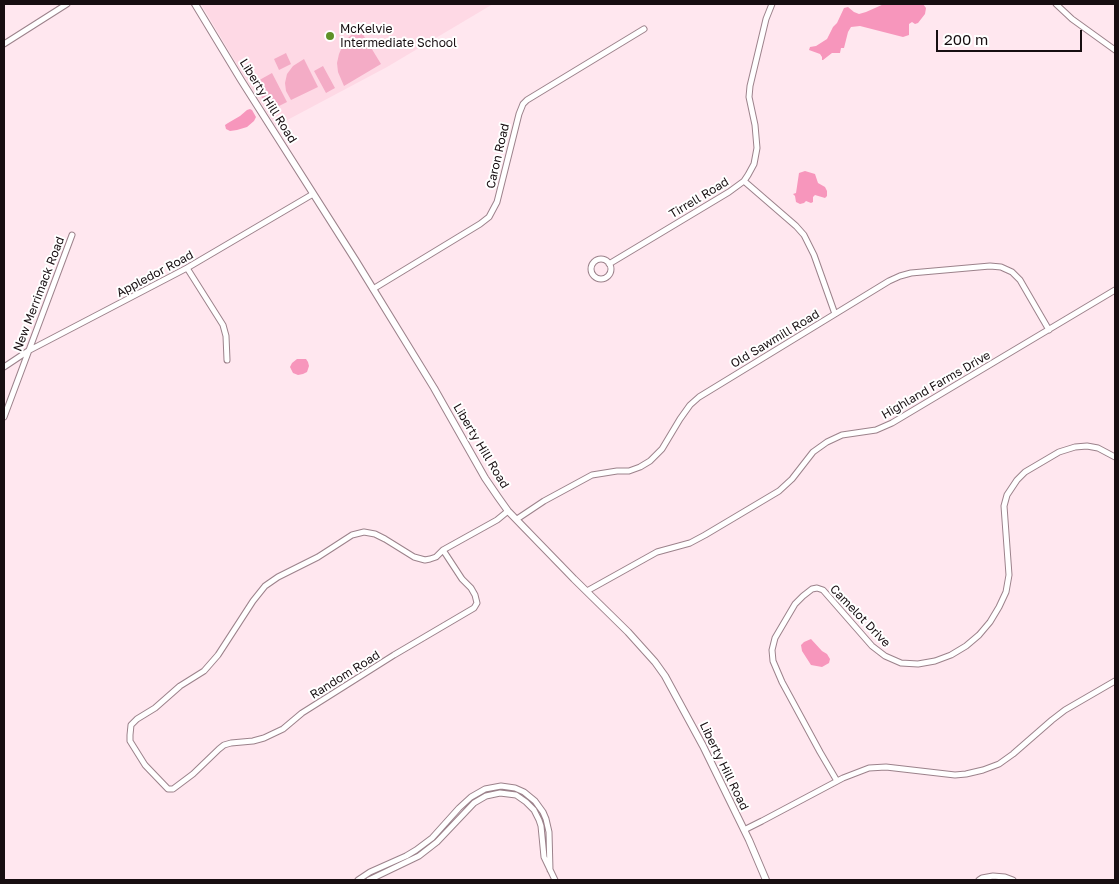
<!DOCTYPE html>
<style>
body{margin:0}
#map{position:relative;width:1119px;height:884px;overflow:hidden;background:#ffe7ef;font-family:"Golos Text",sans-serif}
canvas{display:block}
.frame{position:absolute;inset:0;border:5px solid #170e11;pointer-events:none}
.scale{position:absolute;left:936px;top:30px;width:146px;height:22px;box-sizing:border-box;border:2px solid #170e11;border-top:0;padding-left:6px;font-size:15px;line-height:18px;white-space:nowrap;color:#170e11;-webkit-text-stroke:4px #fff;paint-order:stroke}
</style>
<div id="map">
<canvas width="1119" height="884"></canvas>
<div class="frame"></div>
<div class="scale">200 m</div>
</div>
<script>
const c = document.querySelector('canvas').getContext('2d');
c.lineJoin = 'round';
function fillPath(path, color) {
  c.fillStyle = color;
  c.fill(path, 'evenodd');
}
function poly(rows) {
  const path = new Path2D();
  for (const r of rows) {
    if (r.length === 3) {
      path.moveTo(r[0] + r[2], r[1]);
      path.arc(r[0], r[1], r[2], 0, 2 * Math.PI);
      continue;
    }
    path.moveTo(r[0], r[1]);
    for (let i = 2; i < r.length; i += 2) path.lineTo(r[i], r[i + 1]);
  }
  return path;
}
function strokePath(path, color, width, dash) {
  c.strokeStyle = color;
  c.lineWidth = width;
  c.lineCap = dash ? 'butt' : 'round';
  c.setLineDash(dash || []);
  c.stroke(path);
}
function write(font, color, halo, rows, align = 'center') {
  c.font = font + ' "Golos Text",sans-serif';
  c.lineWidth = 4;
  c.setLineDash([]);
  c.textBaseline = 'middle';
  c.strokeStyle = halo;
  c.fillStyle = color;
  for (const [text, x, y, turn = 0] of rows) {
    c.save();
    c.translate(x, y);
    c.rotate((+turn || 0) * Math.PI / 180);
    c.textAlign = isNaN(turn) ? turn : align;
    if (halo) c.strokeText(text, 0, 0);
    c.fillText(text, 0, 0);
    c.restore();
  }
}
fillPath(poly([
 [201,4,493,4,387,67,276,126,242,73]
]), '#fed9e5');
fillPath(poly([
 [359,28,381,64,344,86,338,72,337,63,339,54,343,45,348,38],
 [286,53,291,64,279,70,274,59],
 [304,59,318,87,291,100,286,91,285,83,287,74,293,66],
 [323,66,335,88,326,93,314,71],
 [272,73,287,102,269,111,254,83]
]), '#f4acc6');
fillPath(poly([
 [884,4,918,4,919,5,923,4,926,8,925,14,918,23,915,24,912,22,909,24,909,35,903,37,860,26,851,27,848,32,844,48,841,48,840,53,832,53,823,60,822,60,822,57,820,54,809,50,810,47,816,46,827,39,833,27,837,23,844,8,848,7,854,12,859,14,866,12],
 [250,109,252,110,256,117,254,121,247,127,237,130,230,131,226,129,225,125,228,123,240,116,247,110],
 [805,171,815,174,818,183,825,187,827,191,827,196,825,198,815,195,813,197,813,202,811,203,806,201,804,203,800,204,796,202,795,196,793,194,796,193,799,173],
 [297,359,306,359,308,362,309,366,307,372,303,374,298,375,293,373,290,367,292,363],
 [811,639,822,651,827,654,830,659,829,663,822,667,811,665,802,651,801,645,804,642]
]), '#f796bc');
const minor = poly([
 [1056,4,1072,19,1115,50],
 [4,44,67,4],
 [744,181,796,226,804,235,814,255,835,314],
 [601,269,10],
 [609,264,729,192,744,181,748,175,754,164,757,148,755,125,749,97,750,86,766,19,772,4],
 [187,268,223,325,226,336,227,360],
 [373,289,480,224,489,217,497,202,519,114,523,104,527,100,644,29],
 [4,367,28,351,187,268,313,194],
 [4,417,72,235],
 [517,519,544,501,592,475,617,471,629,471,640,467,650,461,662,449,680,419,690,405,699,397,889,281,900,276,911,273,990,266,1001,267,1012,272,1020,280,1049,330],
 [443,550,462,579,471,588,475,595,477,603,474,608,394,655,302,713,283,729,264,738,253,741,231,743,224,745,219,749,193,774,173,789,168,789,145,765,130,741,130,735,131,725,137,719,155,708,180,686,204,671,218,655,253,601,265,586,278,577,318,557,352,535,364,532,375,534,385,539,414,557,425,560,430,559,436,557,443,550,497,520,508,511],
 [587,591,657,552,690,543,705,535,779,491,792,479,813,452,827,442,842,435,876,430,892,423,1115,290],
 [837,781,820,752,782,682,773,661,772,650,775,638,795,604,803,596,812,589,817,588,823,590,872,646,885,656,901,663,918,664,935,661,951,655,966,646,979,635,990,622,999,607,1006,592,1009,575,1004,506,1007,495,1017,480,1025,472,1059,452,1075,447,1087,446,1098,448,1115,457],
 [744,830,762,821,843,778,869,768,886,767,955,775,966,774,983,770,999,764,1013,754,1052,720,1065,710,1115,681],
 [358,880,370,872,406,856,416,850,432,838,459,808,471,797,485,789,501,786,515,788,524,792,535,801,543,812,546,819,549,832,550,870],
 [369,880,419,856,437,842,474,803,486,796,500,793,516,795,526,802,534,810,539,820,541,826,544,857,555,880],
 [979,880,982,878,993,876,1005,877,1013,880]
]);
const tertiary = poly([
 [195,4,241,80,356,261,434,388,485,478,498,497,508,511,574,579,628,632,655,662,665,676,703,746,749,840,766,880]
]);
strokePath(minor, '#9c828b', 7);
strokePath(tertiary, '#9c828b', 8);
strokePath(minor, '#fff', 5);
strokePath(tertiary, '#fff', 6);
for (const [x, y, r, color] of [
 [330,36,5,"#5f9128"]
]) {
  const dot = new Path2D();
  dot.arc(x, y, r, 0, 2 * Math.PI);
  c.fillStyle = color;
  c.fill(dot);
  strokePath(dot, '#fff', 2);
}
write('12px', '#170e11', '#fff', [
 ["McKelvie",340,29],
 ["Intermediate School",340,43]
], 'left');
write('12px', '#170e11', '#fff', [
 ["Liberty Hill Road",268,101,58],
 ["Caron Road",498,156,-77],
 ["Tirrell Road",699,198,-31],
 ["Appledor Road",155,274,-28],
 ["New Merrimack Road",39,294,-69],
 ["Old Sawmill Road",775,339,-31],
 ["Highland Farms Drive",936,385,-30],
 ["Liberty Hill Road",481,446,59],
 ["Camelot Drive",860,616,46],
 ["Random Road",345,675,-32],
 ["Liberty Hill Road",724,766,64]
]);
</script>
